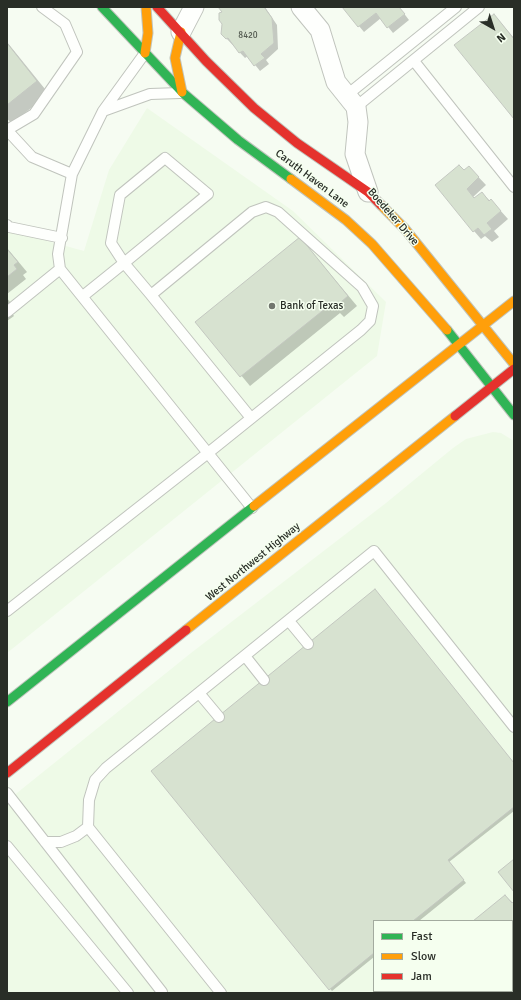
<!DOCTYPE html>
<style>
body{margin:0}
#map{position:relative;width:521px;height:1000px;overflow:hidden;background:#f6fcf2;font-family:Signika,sans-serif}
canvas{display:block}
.frame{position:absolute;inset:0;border:8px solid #292e27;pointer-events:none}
.legend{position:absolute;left:373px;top:920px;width:140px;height:72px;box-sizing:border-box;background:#f5ffef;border:1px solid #a3ab9f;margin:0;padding:5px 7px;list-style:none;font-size:12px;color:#292e27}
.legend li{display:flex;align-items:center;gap:8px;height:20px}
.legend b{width:20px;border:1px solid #a3ab9f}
.north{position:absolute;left:473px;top:8px;width:40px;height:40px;-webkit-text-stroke:3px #f5ffef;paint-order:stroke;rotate:141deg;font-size:11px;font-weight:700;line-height:16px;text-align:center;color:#292e27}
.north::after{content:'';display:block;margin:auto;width:14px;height:18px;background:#292e27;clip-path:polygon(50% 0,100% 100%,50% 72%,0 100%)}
</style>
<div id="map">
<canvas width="521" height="1000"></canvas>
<div class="frame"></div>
<ul class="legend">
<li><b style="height:5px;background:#30b455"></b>Fast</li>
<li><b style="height:5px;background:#ff9f0a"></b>Slow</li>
<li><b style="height:5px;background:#e5322d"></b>Jam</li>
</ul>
<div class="north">N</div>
</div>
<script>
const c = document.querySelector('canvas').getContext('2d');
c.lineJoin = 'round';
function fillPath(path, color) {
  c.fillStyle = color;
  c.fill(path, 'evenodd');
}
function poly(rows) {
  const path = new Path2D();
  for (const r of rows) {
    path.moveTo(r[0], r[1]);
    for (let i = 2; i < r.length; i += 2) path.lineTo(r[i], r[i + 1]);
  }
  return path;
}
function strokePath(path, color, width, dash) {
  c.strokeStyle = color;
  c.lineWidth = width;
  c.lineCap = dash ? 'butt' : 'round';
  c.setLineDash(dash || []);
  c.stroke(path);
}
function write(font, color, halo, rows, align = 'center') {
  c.font = font + ' Signika,sans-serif';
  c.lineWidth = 3;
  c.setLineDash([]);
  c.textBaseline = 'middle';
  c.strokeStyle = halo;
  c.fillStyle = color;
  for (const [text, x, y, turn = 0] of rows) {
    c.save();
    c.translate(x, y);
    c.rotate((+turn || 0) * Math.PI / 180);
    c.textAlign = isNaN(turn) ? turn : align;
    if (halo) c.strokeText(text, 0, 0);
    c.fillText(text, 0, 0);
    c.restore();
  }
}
fillPath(poly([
 [147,108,293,211,386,302,377,356,7,653,7,218,18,233,84,251,109,170],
 [493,432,501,433,514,441,514,993,7,993,7,801,191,653,386,503,453,448,466,439],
 [374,921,512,921,512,991,374,991]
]), '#eefae7');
fillPath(poly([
 [219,7,265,7,277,25,278,49,266,60,269,64,260,71,248,56,245,58,226,38,223,12],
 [343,7,399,7,409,20,393,33,381,18,364,32],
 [494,15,514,38,514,117],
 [7,42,49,94,12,123,7,119],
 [469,167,486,185,473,197,475,199,482,193,490,201,491,200,508,219,494,231,499,237,492,242,485,236,481,239,474,231,464,171],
 [300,238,357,306,344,317,340,313,250,386,197,322],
 [7,248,27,272,23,275,26,279,7,294],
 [7,298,15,309,11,312,14,316,7,321],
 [514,764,514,811,449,862,466,883,419,921,374,921,374,957,332,991,153,772],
 [505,896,513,903,514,902,514,993,458,993,457,991,512,991,512,921,474,921]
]), '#0003');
const building = poly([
 [218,7,264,7,272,18,274,43,261,54,265,58,254,66,243,51,239,53,228,38,226,39,221,34,222,24,219,20,219,13,222,12,218,7],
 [342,7,399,7,405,14,387,28,376,13,358,27,342,7],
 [494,14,514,39,514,119,454,45,494,14],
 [7,43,37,81,7,105,7,43],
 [459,165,464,170,469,166,479,177,467,189,474,198,482,192,489,201,491,199,501,211,487,223,492,229,484,235,478,228,473,232,435,185,459,165],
 [300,237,348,296,334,308,331,304,240,377,195,322,300,237],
 [7,249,18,262,14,265,17,269,7,277,7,249],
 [375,589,514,763,514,807,448,860,464,880,413,921,374,921,374,953,329,990,151,771,375,589],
 [514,859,514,892,498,872,514,859],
 [505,895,512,903,514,901,514,993,473,993,471,991,512,991,512,921,473,921,505,895]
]);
fillPath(building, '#d7e2d0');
strokePath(building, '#c4c8c1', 1);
const lane = poly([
 [42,7,65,24,77,52,34,114,7,130,32,157,72,174],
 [145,53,103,111,72,174,58,254,60,269,252,508],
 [414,61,514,187],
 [347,95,456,7],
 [356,107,479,7],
 [103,111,150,94,180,93],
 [7,225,9,227,62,238],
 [83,296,124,263,208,194,165,158,120,195,111,243,124,263,151,295],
 [7,312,60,269],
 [7,611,208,453,361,330,370,321,373,306,362,287,278,212,266,207,252,212,151,295,251,418],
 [289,621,308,644],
 [245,656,264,680],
 [199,693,219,717],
 [7,793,162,992],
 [45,842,61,842,76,836,88,827],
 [7,846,128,993],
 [221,993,88,827,89,800,95,780,106,768,374,551,514,727]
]);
const street = poly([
 [301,7,320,30,336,82,356,107,358,122,355,154,368,192],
 [181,32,194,7]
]);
const fast = poly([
 [102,7,183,93,238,140,291,179],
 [447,330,514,415],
 [7,702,254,506]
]);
const slow = poly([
 [181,32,175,58,182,92],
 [145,53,148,33,146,7],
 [291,179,346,220,372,244,447,330],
 [381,205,405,229,514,364],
 [254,506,514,301],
 [186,630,455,416]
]);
const jam = poly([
 [157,7,206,61,254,108,297,143,368,192,381,205],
 [455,416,514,369],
 [7,773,186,630]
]);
strokePath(lane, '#c0c4bd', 12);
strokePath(street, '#c0c4bd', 21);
strokePath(fast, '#c0c4bd', 11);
strokePath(slow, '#c0c4bd', 11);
strokePath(jam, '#c0c4bd', 11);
strokePath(lane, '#fefffd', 10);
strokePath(street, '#fefffd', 19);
strokePath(fast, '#30b455', 9);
strokePath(slow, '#ff9f0a', 9);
strokePath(jam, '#e5322d', 9);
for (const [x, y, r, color] of [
 [272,306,4,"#71766e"]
]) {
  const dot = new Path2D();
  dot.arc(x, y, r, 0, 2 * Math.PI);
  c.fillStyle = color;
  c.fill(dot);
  strokePath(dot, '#f5ffef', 1.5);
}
write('9px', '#545b51', null, [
 ["8420",248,36]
]);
write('11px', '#292e27', '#f5ffef', [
 ["Caruth Haven Lane",312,179,37],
 ["Boedeker Drive",393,217,49],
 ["West Northwest Highway",253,562,-39]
]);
write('11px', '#292e27', '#f5ffef', [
 ["Bank of Texas",280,306]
], 'left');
</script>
